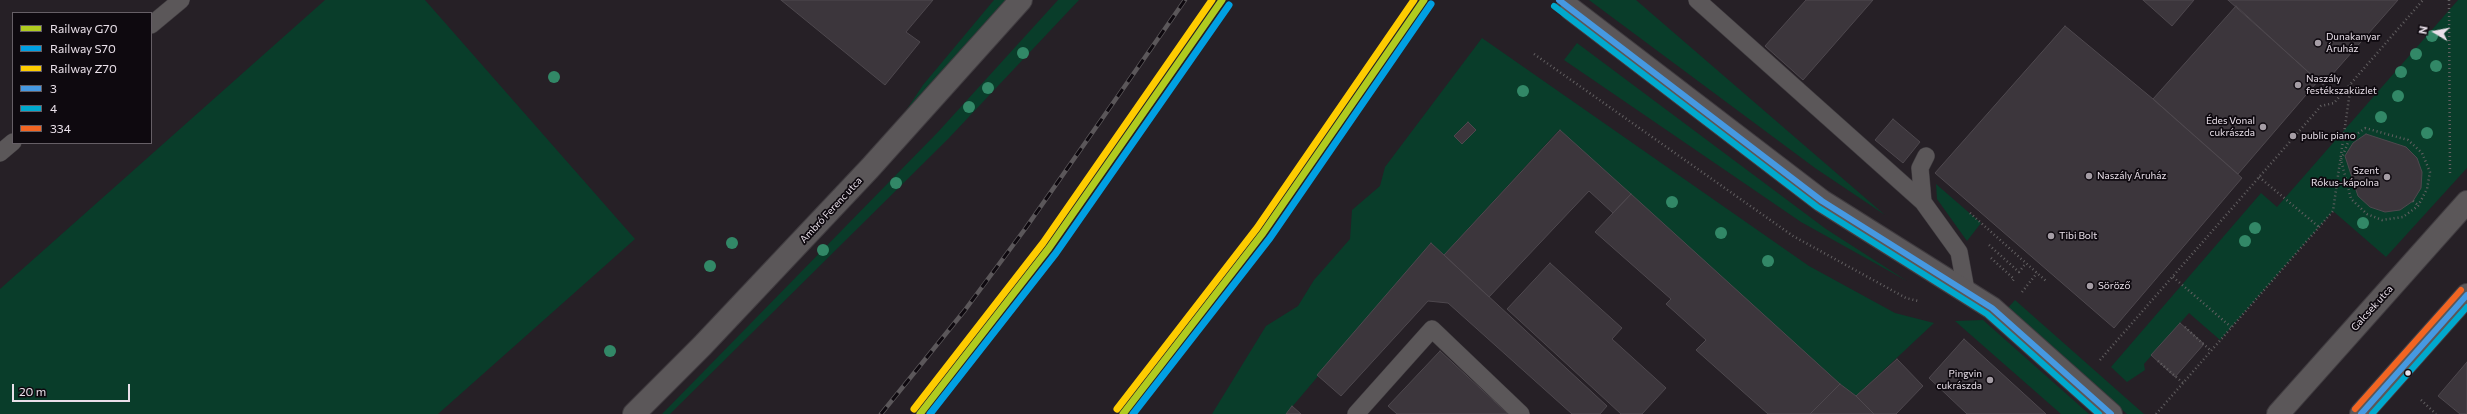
<!DOCTYPE html>
<meta charset="utf-8">
<style>
body{margin:0}
#map{position:relative;width:2467px;height:414px;overflow:hidden;background:#262026;font-family:Commissioner,sans-serif}
canvas{display:block}
.legend{position:absolute;left:12px;top:12px;width:140px;height:132px;box-sizing:border-box;background:#0e090f;border:1px solid #665f66;margin:0;padding:5px 7px;list-style:none;font-size:12px;color:#e9e0e9}
.legend li{display:flex;align-items:center;gap:8px;height:20px}
.legend b{width:20px;border:1px solid #665f66}
.north{position:absolute;left:2415px;top:12px;width:40px;height:40px;-webkit-text-stroke:3px #0e090f;paint-order:stroke;rotate:280deg;font-size:11px;font-weight:700;line-height:16px;text-align:center;color:#e9e0e9}
.north::after{content:'';display:block;margin:auto;width:14px;height:18px;background:#e9e0e9;clip-path:polygon(50% 0,100% 100%,50% 72%,0 100%)}
.scale{position:absolute;left:12px;top:384px;width:118px;height:18px;box-sizing:border-box;border:2px solid #e9e0e9;border-top:0;padding-left:5px;font-size:12px;line-height:14px;white-space:nowrap;color:#e9e0e9;-webkit-text-stroke:3px #0e090f;paint-order:stroke}
</style>
<div id="map">
<canvas width="2467" height="414"></canvas>
<ul class="legend">
<li><b style="height:5px;background:#b0cb1f"></b>Railway G70</li>
<li><b style="height:5px;background:#00a0e3"></b>Railway S70</li>
<li><b style="height:5px;background:#fecc00"></b>Railway Z70</li>
<li><b style="height:5px;background:#4699e1"></b>3</li>
<li><b style="height:5px;background:#00a9ce"></b>4</li>
<li><b style="height:5px;background:#f26522"></b>334</li>
</ul>
<div class="north">N</div>
<div class="scale">20 m</div>
</div>
<script>
const c = document.querySelector('canvas').getContext('2d');
c.lineJoin = 'round';
function fillPath(path, color) {
  c.fillStyle = color;
  c.fill(path, 'evenodd');
}
function poly(rows) {
  const path = new Path2D();
  for (const r of rows) {
    path.moveTo(r[0], r[1]);
    for (let i = 2; i < r.length; i += 2) path.lineTo(r[i], r[i + 1]);
  }
  return path;
}
function strokePath(path, color, width, dash) {
  c.strokeStyle = color;
  c.lineWidth = width;
  c.lineCap = dash ? 'butt' : 'round';
  c.setLineDash(dash || []);
  c.stroke(path);
}
function write(font, color, halo, rows, align = 'center') {
  c.font = font + ' Commissioner,sans-serif';
  c.lineWidth = 3.5;
  c.setLineDash([]);
  c.textBaseline = 'middle';
  c.strokeStyle = halo;
  c.fillStyle = color;
  for (const [text, x, y, turn = 0] of rows) {
    c.save();
    c.translate(x, y);
    c.rotate((+turn || 0) * Math.PI / 180);
    c.textAlign = isNaN(turn) ? turn : align;
    if (halo) c.strokeText(text, 0, 0);
    c.fillText(text, 0, 0);
    c.restore();
  }
}
fillPath(poly([
 [325,0,425,0,635,239,438,414,0,414,0,289],
 [994,0,1006,0,893,130,923,85],
 [1058,0,1079,0,948,139,670,414,662,414,938,132],
 [1589,0,1636,0,1885,215,1815,168],
 [2458,0,2467,0,2467,168,2386,257,2333,211,2220,340,2189,313,2144,364,2145,370,2127,382,2111,367,2261,193,2277,207],
 [1482,38,1809,266,1895,313,1934,323,1856,396,1840,384,1559,130,1444,255,1431,243,1286,414,1212,414,1266,326,1298,306,1314,280,1350,239,1352,210,1380,186,1385,167],
 [1577,43,1826,229,1907,281,1801,222,1564,60],
 [1936,184,1981,223,1967,241,1937,199],
 [2015,300,2144,414,2127,414,2007,309],
 [1983,320,2089,414,2061,414,1955,321]
]), '#093d2a');
const building = poly([
 [781,0,933,0,906,32,920,42,885,85,781,0],
 [1806,0,1873,0,1803,80,1765,46,1806,0],
 [2143,0,2194,0,2172,26,2143,0],
 [2228,0,2398,0,2323,85,2228,0],
 [2236,6,2318,81,2238,174,2153,99,2236,6],
 [2065,26,2153,99,2242,178,2114,328,1935,173,2065,26],
 [1893,119,1920,142,1903,163,1875,140,1893,119],
 [1468,122,1476,130,1462,144,1454,136,1468,122],
 [1560,130,1631,194,1613,213,1589,191,1489,297,1444,255,1560,130],
 [2366,134,2406,147,2417,158,2422,172,2421,188,2413,201,2400,210,2385,212,2370,207,2358,196,2345,156,2353,143,2366,134],
 [1631,194,1840,384,1810,414,1768,414,1696,350,1706,340,1666,304,1671,299,1595,232,1631,194],
 [1431,243,1607,406,1600,414,1572,414,1448,303,1428,301,1341,396,1317,375,1431,243],
 [1550,263,1622,328,1612,339,1666,388,1642,414,1621,414,1507,309,1550,263],
 [2180,323,2204,344,2175,377,2151,355,2180,323],
 [1964,339,2046,414,1967,414,1929,378,1964,339],
 [1440,351,1508,414,1397,414,1388,406,1440,351],
 [1897,359,1923,386,1896,414,1874,414,1856,396,1897,359],
 [2467,362,2467,414,2460,414,2438,396,2467,362],
 [1840,384,1856,396,1874,414,1810,414,1840,384],
 [1292,406,1301,414,1286,414,1292,406]
]);
fillPath(building, '#3c363c');
strokePath(building, '#4e484e', 1);
strokePath(poly([
 [1559,0,1571,9]
]), '#433d43', 22, [22, 11]);
const service = poly([
 [1697,0,1923,202,1959,252,1966,290],
 [151,25,181,0],
 [0,153,13,142],
 [1923,202,1920,168,1926,156],
 [1356,414,1432,329,1521,414]
]);
const minor = poly([
 [1571,9,1822,201,1992,308,2111,414],
 [634,414,702,346,870,168,1021,0],
 [2278,414,2467,202],
 [2361,414,2467,295]
]);
strokePath(service, '#403c40', 18);
strokePath(minor, '#403c40', 24);
strokePath(poly([
 [2449,0,2450,175],
 [1534,54,1793,236,1906,298,1918,301],
 [2365,128,2408,140,2422,153,2430,172,2427,189,2418,206,2403,217,2382,220,2367,214,2351,199,2341,160,2349,140,2365,128],
 [2259,177,2319,227],
 [2413,201,2419,206],
 [1970,213,2046,281],
 [1989,245,2019,272,2026,263],
 [1991,258,2014,279,2012,282],
 [2173,277,2231,327],
 [2022,292,2037,273],
 [2185,327,2211,351],
 [2100,360,2321,106,2334,103,2423,0],
 [2158,361,2183,383],
 [2421,400,2436,414],
 [2156,414,2333,211,2351,84]
]), '#636062', 2.5, [1, 3]);
strokePath(service, '#5b5759', 17);
strokePath(minor, '#5b5759', 22);
const rail = poly([
 [881,414,965,310,1025,229,1185,0]
]);
strokePath(rail, '#5b575a', 4.5);
strokePath(rail, '#0e090f', 3, [9]);
strokePath(poly([
 [1559,0,1822,201,1992,308,2111,414],
 [2361,414,2467,295]
]), '#4699e1', 6);
strokePath(poly([
 [1554,6,1817,207,1987,314,2099,414],
 [2372,414,2467,307]
]), '#00a9ce', 6);
strokePath(poly([
 [2355,409,2461,290]
]), '#f26522', 6);
strokePath(poly([
 [920,414,1049,248,1222,0],
 [1123,414,1263,233,1424,0]
]), '#b0cb1f', 7);
strokePath(poly([
 [930,414,1056,253,1229,5],
 [1133,414,1270,238,1431,4]
]), '#00a0e3', 7);
strokePath(poly([
 [914,409,1043,243,1212,0],
 [1117,409,1257,228,1414,0]
]), '#fecc00', 7);
c.fillStyle = '#328867';
for (const [x, y] of [
 [2432,36],
 [1023,53],
 [2416,54],
 [2436,66],
 [2401,72],
 [554,77],
 [988,88],
 [1523,91],
 [2398,96],
 [969,107],
 [2381,117],
 [2427,133],
 [896,183],
 [1672,202],
 [2363,223],
 [2255,228],
 [1721,233],
 [2245,241],
 [732,243],
 [823,250],
 [1768,261],
 [710,266],
 [610,351]
]) {
  c.beginPath();
  c.arc(x, y, 6, 0, 2 * Math.PI);
  c.fill();
}
for (const [x, y, r, color] of [
 [2318,43,4,"#a59da5"],
 [2298,85,4,"#a59da5"],
 [2263,127,4,"#a59da5"],
 [2293,136,4,"#a59da5"],
 [2089,176,4,"#a59da5"],
 [2387,177,4,"#a59da5"],
 [2051,236,4,"#a59da5"],
 [2090,286,4,"#a59da5"],
 [2408,373,3.5,"#e9e0e9"],
 [1990,380,4,"#a59da5"]
]) {
  const dot = new Path2D();
  dot.arc(x, y, r, 0, 2 * Math.PI);
  c.fillStyle = color;
  c.fill(dot);
  strokePath(dot, '#0e090f', 1.5);
}
write('10px', '#e9e0e9', '#0e090f', [
 ["Dunakanyar",2326,37],
 ["Áruház",2326,49],
 ["Naszály",2306,79],
 ["festékszaküzlet",2306,91],
 ["Édes Vonal",2255,121,"right"],
 ["cukrászda",2255,133,"right"],
 ["public piano",2301,136],
 ["Szent",2379,171,"right"],
 ["Rókus-kápolna",2379,183,"right"],
 ["Naszály Áruház",2097,176],
 ["Tibi Bolt",2059,236],
 ["Söröző",2098,286],
 ["Pingvin",1982,374,"right"],
 ["cukrászda",1982,386,"right"]
], 'left');
write('10px', '#e9e0e9', '#0e090f', [
 ["Ambró Ferenc utca",831,210,-47],
 ["Galcsek utca",2372,308,-48]
]);
</script>
